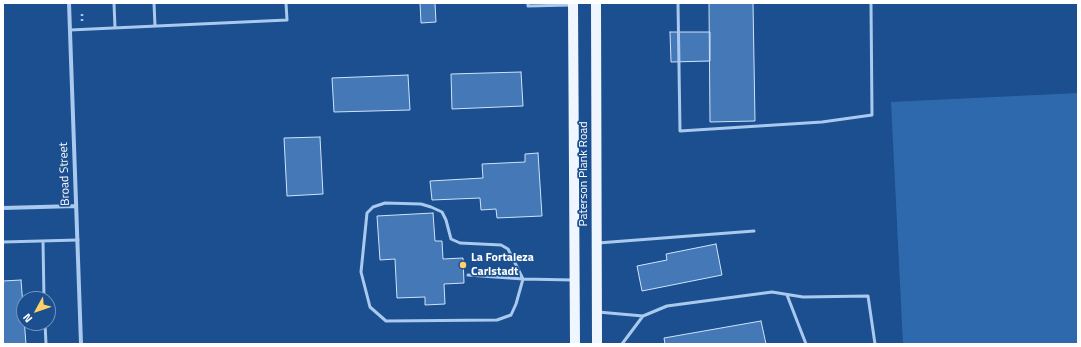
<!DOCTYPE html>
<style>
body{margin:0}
#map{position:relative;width:1081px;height:347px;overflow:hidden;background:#1b4f8f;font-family:"Titillium Web",sans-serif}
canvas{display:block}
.frame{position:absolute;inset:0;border:4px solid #fff;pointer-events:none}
.north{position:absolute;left:16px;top:291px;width:40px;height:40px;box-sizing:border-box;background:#1b4f8f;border:1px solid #7695bc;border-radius:50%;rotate:230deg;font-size:11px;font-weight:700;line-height:16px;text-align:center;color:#fff}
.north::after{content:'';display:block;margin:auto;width:14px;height:18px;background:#ffd166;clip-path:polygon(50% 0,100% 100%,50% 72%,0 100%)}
</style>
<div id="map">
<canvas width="1081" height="347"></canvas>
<div class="frame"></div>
<div class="north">N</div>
</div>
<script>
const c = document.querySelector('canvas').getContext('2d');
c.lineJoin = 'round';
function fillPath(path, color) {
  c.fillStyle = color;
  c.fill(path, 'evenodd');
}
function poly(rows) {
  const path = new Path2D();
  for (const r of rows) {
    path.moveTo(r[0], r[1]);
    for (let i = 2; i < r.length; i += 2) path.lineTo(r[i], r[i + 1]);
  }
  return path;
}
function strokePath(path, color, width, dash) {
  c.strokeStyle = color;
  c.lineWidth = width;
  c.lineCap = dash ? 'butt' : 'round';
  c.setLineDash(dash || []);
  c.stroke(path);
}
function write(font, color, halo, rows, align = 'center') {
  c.font = font + ' "Titillium Web",sans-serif';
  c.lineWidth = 3.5;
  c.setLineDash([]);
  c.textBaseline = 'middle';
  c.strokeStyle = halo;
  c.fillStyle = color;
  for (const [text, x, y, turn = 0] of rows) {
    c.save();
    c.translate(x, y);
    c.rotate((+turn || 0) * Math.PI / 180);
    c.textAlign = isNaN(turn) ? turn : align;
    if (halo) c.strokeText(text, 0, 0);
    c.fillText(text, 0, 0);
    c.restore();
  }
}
fillPath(poly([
 [1078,93,1078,344,903,344,891,102]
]), '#2e69ad');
const building = poly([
 [420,3,440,3,435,3,436,22,421,23,420,3],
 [709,3,753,3,755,121,710,122,709,3],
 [670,32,710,32,710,61,671,62,670,32],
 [521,72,523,106,452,109,451,74,521,72],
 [408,75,410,110,334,112,332,78,408,75],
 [320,137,323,194,287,196,284,138,320,137],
 [538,153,542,216,497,218,496,209,481,210,480,198,432,200,430,181,483,178,482,164,525,162,525,154,538,153],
 [433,213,435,241,442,241,443,259,463,258,464,283,444,284,445,304,425,305,425,297,397,298,395,259,380,260,377,216,433,213],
 [716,244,722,275,642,291,637,266,667,260,666,254,716,244],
 [21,280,26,344,3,344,3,281,21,280],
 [761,321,766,344,665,344,664,338,761,321]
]);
fillPath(building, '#4478b7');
strokePath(building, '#cfe3fa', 1);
strokePath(poly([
 [82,14,82,22]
]), '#a9c9ee', 2.5, [2, 3]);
strokePath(poly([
 [114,3,115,28],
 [154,3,155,26],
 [528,3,528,6,571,5],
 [678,3,680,131,822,122,872,115,871,3],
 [70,30,287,20,286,3],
 [43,241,44,299],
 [3,242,78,240],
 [598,243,754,231],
 [468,275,523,279],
 [523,279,508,249,501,245,460,243,451,239,446,220,442,212,431,207,421,204,385,203,373,207,367,213,361,272,370,307,386,321,497,320,511,315,516,304,523,279,573,280],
 [787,295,806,344],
 [598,312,643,316,667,306,772,292,803,297,868,296,875,344],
 [45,323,46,344],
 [622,344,643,316]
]), '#a9c9ee', 3);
strokePath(poly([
 [69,3,81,344],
 [3,208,76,206]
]), '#a9c9ee', 4);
strokePath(poly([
 [573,3,575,344],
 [596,3,597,344]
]), '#f0f6ff', 10);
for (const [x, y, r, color] of [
 [463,265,4,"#ffd166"]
]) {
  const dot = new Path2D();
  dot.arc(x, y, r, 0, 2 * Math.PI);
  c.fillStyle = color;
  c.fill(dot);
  strokePath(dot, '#1b4f8f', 1.5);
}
write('12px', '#fff', '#1b4f8f', [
 ["Broad Street",65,174,-92],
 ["Paterson Plank Road",584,174,-90]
]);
write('bold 12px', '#fff', '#1b4f8f', [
 ["La Fortaleza",471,258],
 ["Carlstadt",471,272]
], 'left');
</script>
